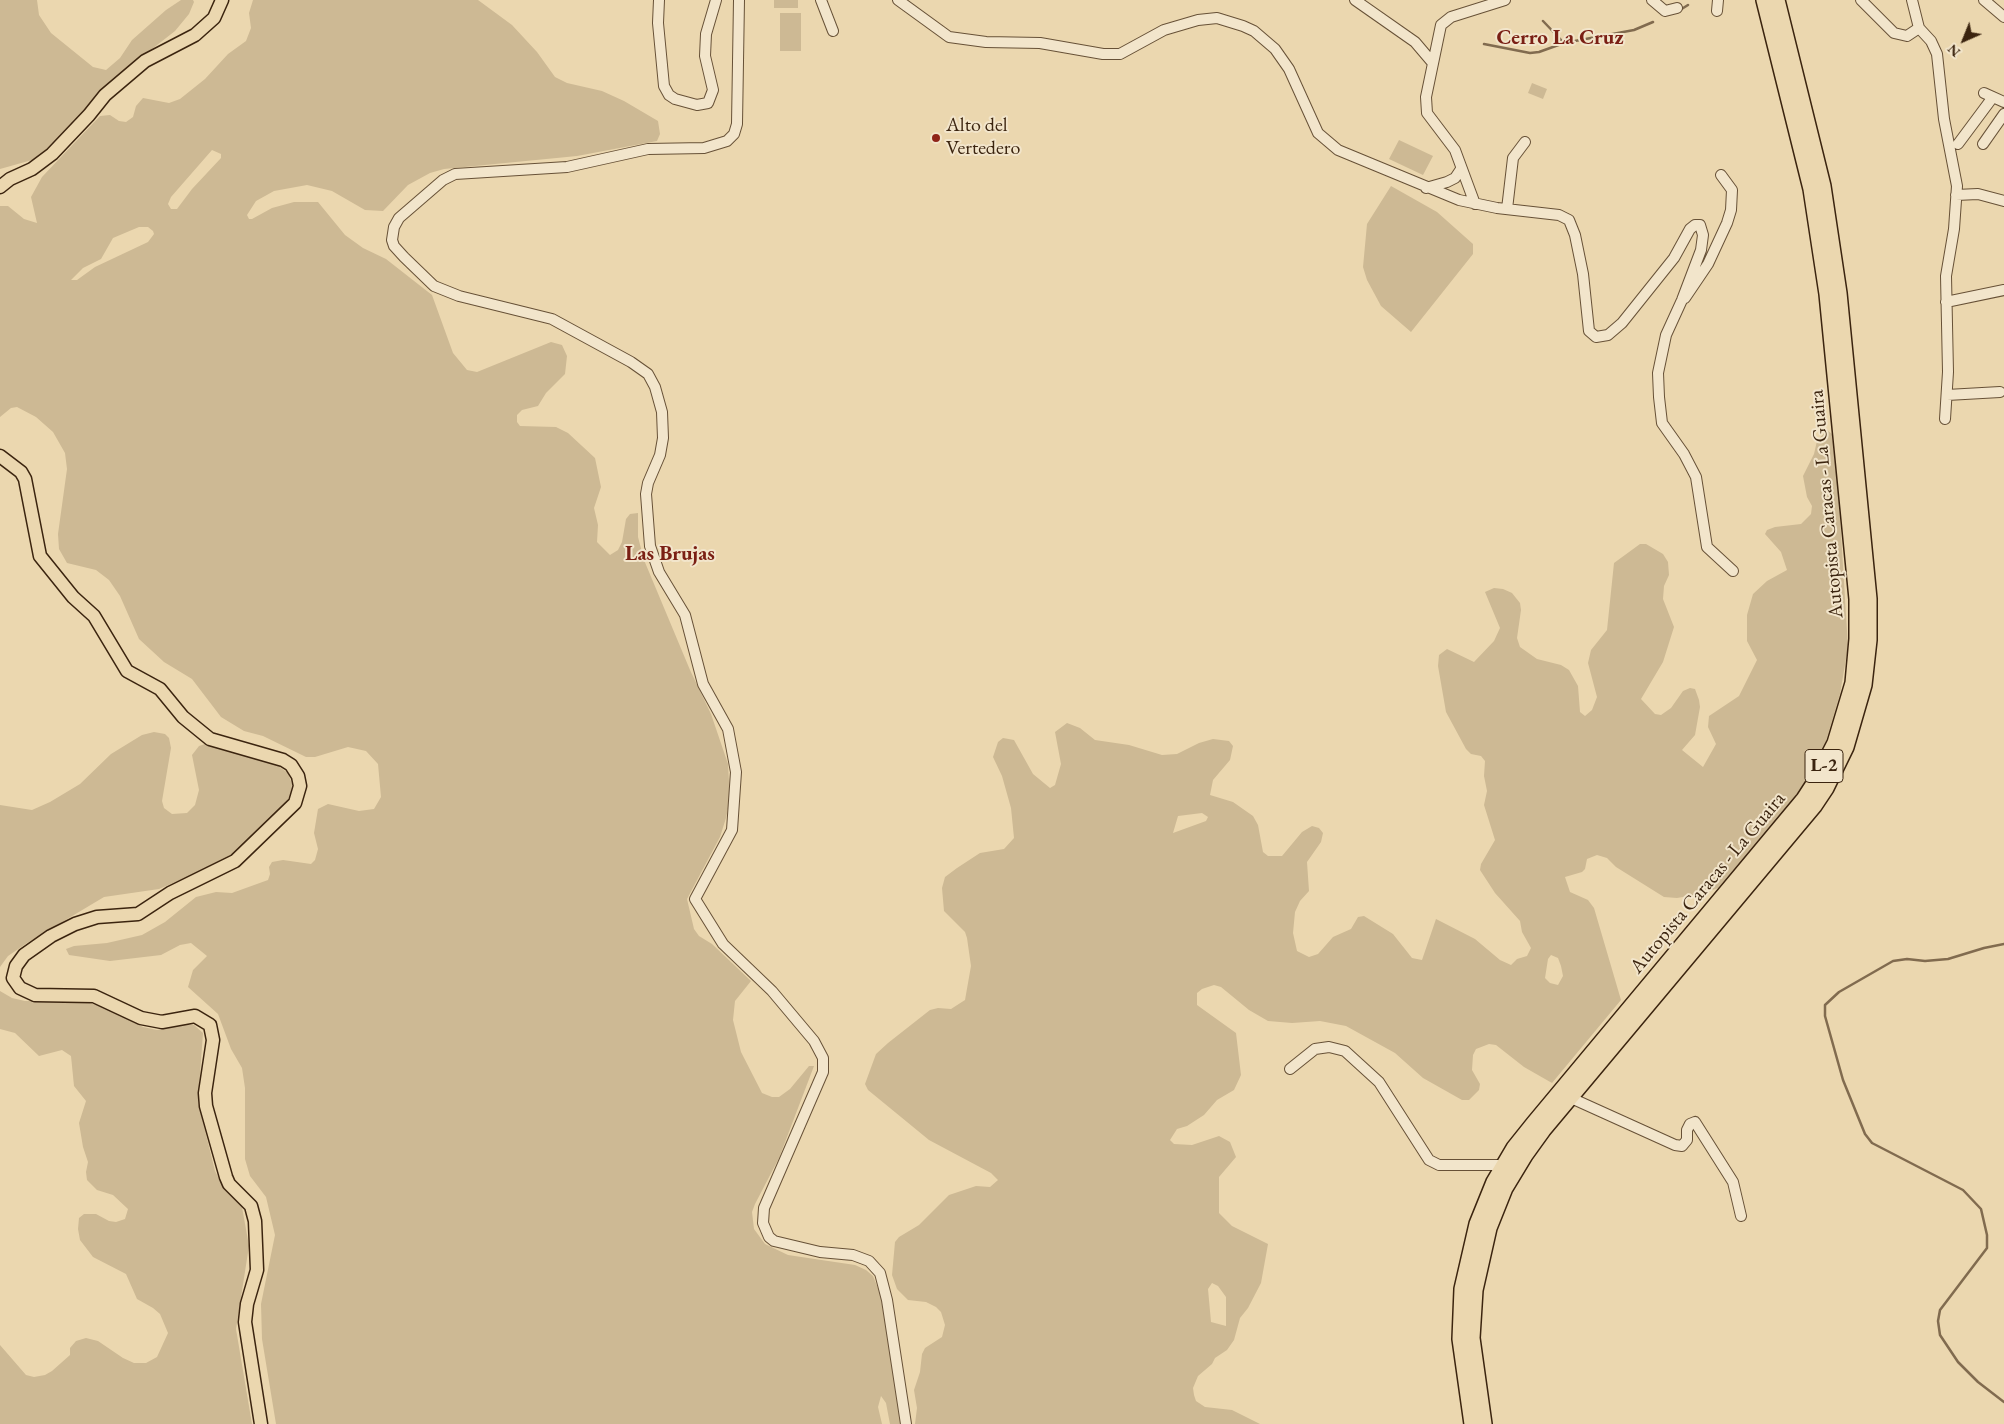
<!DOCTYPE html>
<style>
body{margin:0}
#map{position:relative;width:2004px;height:1424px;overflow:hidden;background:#ebd7af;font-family:"EB Garamond",serif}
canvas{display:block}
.north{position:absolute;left:1939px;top:15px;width:50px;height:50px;-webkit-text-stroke:4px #f2e5cb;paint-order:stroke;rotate:224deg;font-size:14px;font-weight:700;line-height:20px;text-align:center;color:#3b240f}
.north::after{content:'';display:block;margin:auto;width:18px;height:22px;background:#3b240f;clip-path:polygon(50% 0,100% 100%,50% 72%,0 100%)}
</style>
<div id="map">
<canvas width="2004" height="1424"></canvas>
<div class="north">N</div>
</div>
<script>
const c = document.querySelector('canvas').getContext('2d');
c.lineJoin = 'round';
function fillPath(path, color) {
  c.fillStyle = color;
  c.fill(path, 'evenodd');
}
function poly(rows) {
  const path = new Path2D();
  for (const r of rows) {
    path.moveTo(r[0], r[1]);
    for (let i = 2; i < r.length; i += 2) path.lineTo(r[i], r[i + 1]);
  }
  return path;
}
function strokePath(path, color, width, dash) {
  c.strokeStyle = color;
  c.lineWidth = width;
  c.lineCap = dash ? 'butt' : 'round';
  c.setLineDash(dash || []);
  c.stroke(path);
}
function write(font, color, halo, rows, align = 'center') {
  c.font = font + ' "EB Garamond",serif';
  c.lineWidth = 4;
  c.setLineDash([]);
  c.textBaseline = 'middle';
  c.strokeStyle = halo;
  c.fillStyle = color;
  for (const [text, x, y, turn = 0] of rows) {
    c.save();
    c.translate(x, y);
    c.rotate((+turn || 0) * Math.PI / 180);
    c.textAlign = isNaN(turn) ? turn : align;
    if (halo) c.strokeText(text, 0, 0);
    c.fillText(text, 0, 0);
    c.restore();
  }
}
fillPath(poly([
 [0,0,37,0,39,15,51,33,93,67,106,70,120,58,132,40,166,10,181,0,193,0,194,2,189,14,175,31,111,81,50,146,32,160,0,169],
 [253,0,478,0,512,25,537,52,555,77,567,83,602,91,624,101,658,121,660,134,657,141,577,156,444,169,430,173,408,185,383,211,365,210,332,191,307,185,274,191,256,201,247,215,249,219,252,219,272,208,294,202,318,202,345,235,363,248,386,259,432,295,453,353,467,370,477,372,551,342,562,345,567,356,565,374,546,393,538,406,522,410,517,415,517,422,520,426,556,427,568,433,595,458,601,487,594,508,598,525,597,542,610,555,618,550,622,542,626,519,630,514,638,513,638,537,644,560,690,670,711,714,728,764,730,799,726,818,720,837,687,899,694,929,699,936,712,944,751,981,735,1001,733,1020,741,1052,762,1093,772,1097,779,1097,790,1089,809,1066,814,1066,779,1158,755,1204,752,1212,754,1229,765,1244,788,1255,855,1265,866,1270,873,1276,880,1293,903,1424,890,1424,886,1403,881,1396,878,1407,882,1424,276,1424,262,1339,261,1304,275,1235,266,1197,250,1176,245,1159,245,1088,242,1068,231,1049,218,1014,188,987,193,970,207,956,191,943,180,945,161,955,110,961,69,955,66,949,74,946,107,943,142,935,165,922,196,897,216,892,232,893,268,880,270,874,269,867,272,862,283,860,311,864,315,860,318,849,314,833,318,809,328,804,359,811,374,809,381,797,378,764,366,751,348,747,315,757,306,757,263,736,244,731,221,717,192,679,164,662,139,639,120,596,109,580,96,570,67,563,59,549,58,534,67,469,65,453,53,432,36,417,17,407,11,408,0,417,0,206,8,206,24,219,37,223,31,197,42,177,60,158,100,116,110,115,119,121,126,122,133,117,136,106,143,98,169,103,180,99,205,79,228,54,246,41,251,28,249,13],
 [212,150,221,154,221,158,192,189,177,209,171,209,168,204,171,197],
 [139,227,148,227,153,231,154,234,148,242,95,267,77,280,71,280,83,268,101,259,113,238],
 [774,0,798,0,798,8,774,8],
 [780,13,801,13,801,51,780,51],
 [1532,83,1547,89,1543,99,1528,93],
 [1399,140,1433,156,1423,175,1389,159],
 [1391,186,1437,212,1473,244,1473,254,1411,332,1381,306,1367,280,1363,267,1367,224],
 [1827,430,1832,434,1839,501,1848,647,1840,694,1824,748,1816,765,1785,811,1718,888,1705,893,1677,898,1664,897,1616,867,1607,858,1597,855,1587,859,1585,869,1582,872,1565,877,1570,892,1588,900,1594,908,1621,1000,1552,1083,1524,1067,1496,1045,1489,1044,1476,1049,1473,1055,1472,1070,1480,1084,1479,1090,1469,1100,1462,1100,1423,1078,1395,1053,1346,1026,1320,1021,1292,1023,1268,1021,1249,1010,1221,987,1214,985,1202,989,1197,993,1197,1005,1236,1033,1241,1075,1234,1090,1217,1100,1204,1115,1187,1126,1177,1129,1170,1140,1174,1144,1192,1145,1219,1136,1230,1142,1236,1157,1219,1177,1219,1213,1232,1226,1268,1244,1261,1283,1248,1308,1240,1318,1234,1340,1227,1350,1215,1358,1212,1364,1198,1376,1193,1388,1194,1395,1196,1401,1205,1407,1232,1410,1260,1424,915,1424,917,1408,914,1390,920,1372,922,1354,925,1348,942,1337,945,1325,941,1312,936,1307,926,1302,908,1300,897,1289,892,1275,895,1242,899,1237,919,1225,949,1195,976,1186,990,1187,998,1180,991,1173,929,1140,868,1090,865,1084,876,1054,888,1043,930,1010,938,1008,951,1009,965,1000,971,966,967,938,965,932,944,911,942,888,945,877,957,868,980,853,1004,849,1014,838,1011,808,1002,776,993,757,998,742,1003,738,1014,740,1033,774,1050,788,1055,785,1061,764,1055,732,1067,723,1080,728,1095,740,1129,745,1162,755,1177,754,1199,743,1213,739,1229,741,1233,746,1230,760,1213,780,1210,795,1233,802,1253,816,1258,825,1263,852,1268,856,1282,856,1302,832,1312,826,1319,828,1323,833,1321,842,1307,862,1309,891,1300,901,1295,912,1293,933,1297,951,1309,957,1318,954,1333,937,1351,929,1358,917,1364,916,1393,934,1412,958,1422,960,1436,919,1475,939,1500,960,1511,965,1517,959,1527,956,1531,948,1522,932,1520,921,1495,893,1480,870,1481,864,1495,840,1484,805,1487,791,1484,776,1485,761,1481,756,1471,754,1466,749,1446,712,1438,666,1439,655,1447,649,1474,662,1494,641,1500,628,1485,592,1494,588,1503,589,1512,593,1520,603,1521,610,1517,638,1520,647,1537,659,1561,665,1569,670,1578,686,1580,712,1585,716,1592,710,1597,697,1588,663,1591,650,1607,630,1614,563,1640,544,1646,544,1663,554,1668,562,1669,575,1664,586,1663,599,1674,627,1663,662,1641,699,1655,714,1661,715,1671,708,1683,691,1690,688,1695,689,1699,700,1700,707,1695,735,1682,750,1703,767,1716,744,1708,727,1709,716,1739,696,1757,660,1747,641,1747,615,1753,594,1767,581,1787,570,1781,552,1765,534,1767,530,1775,527,1801,524,1811,514,1812,506,1807,497,1803,476,1814,454,1817,441],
 [1202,813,1208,817,1206,821,1173,833,1178,816],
 [1551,955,1558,958,1561,966,1563,976,1558,985,1550,983,1545,978,1548,959],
 [1212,1283,1218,1286,1226,1297,1226,1326,1211,1322,1208,1289],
 [154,732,165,734,169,738,171,748,162,801,164,808,172,814,187,813,195,805,199,790,192,755,199,746,205,744,224,750,257,755,274,763,288,773,292,784,291,795,279,812,249,842,219,863,159,889,104,897,27,943,8,956,0,967,0,805,32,810,50,802,80,784,111,754,142,735],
 [0,991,12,998,25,1001,86,1002,103,1007,143,1027,157,1030,184,1025,194,1025,203,1033,198,1102,215,1171,225,1190,242,1207,249,1246,236,1329,252,1424,0,1424,0,1345,26,1375,34,1377,45,1375,52,1371,70,1355,70,1348,76,1341,86,1338,98,1341,123,1358,134,1363,146,1363,157,1357,168,1333,160,1314,153,1308,137,1299,126,1274,93,1257,80,1240,78,1229,79,1218,84,1214,96,1214,109,1221,116,1222,125,1219,128,1209,113,1195,97,1190,87,1180,86,1172,88,1162,83,1147,79,1123,86,1101,74,1086,71,1056,62,1050,39,1056,15,1033,0,1029]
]), '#cdb994');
strokePath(poly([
 [1680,10,1688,5],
 [1543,21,1564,43],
 [1484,44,1530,53,1539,52,1564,43,1634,30,1653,22],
 [2004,944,1984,948,1948,959,1925,961,1907,959,1893,961,1839,992,1825,1005,1825,1016,1843,1080,1865,1134,1872,1143,1963,1190,1981,1209,1987,1235,1987,1248,1940,1310,1938,1321,1940,1335,1958,1362,1978,1382,2004,1402]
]), '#816b4f', 2.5);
const minor = poly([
 [659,0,658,23,664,86,669,95,675,99,697,105,708,103,713,90,705,56,706,34,716,0],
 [739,0,737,124,734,134,727,141,704,148,648,149,567,167,455,174,443,180,399,218,394,227,392,240,394,246,404,257,434,286,459,296,552,319,631,362,648,374,655,387,662,412,663,438,660,455,648,483,646,494,650,546,659,572,685,615,703,684,728,729,736,772,732,830,695,899,723,944,772,991,814,1041,823,1058,823,1072,764,1208,763,1223,769,1237,774,1241,820,1252,853,1255,869,1261,880,1273,887,1300,906,1424],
 [821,0,833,31],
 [898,0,949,37,986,42,1040,43,1103,54,1120,54,1164,30,1198,20,1217,18,1243,26,1254,31,1275,49,1289,69,1318,133,1338,150,1459,200,1497,208,1559,215,1569,220,1575,235,1583,274,1589,331,1596,337,1608,335,1622,323,1674,258,1690,229,1695,225,1700,225,1703,235,1701,250,1682,300,1666,335,1658,373,1659,397,1662,423,1684,454,1696,477,1707,547,1733,571],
 [1355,0,1415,42,1432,62],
 [1652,0,1665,11,1677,8],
 [1861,0,1894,33,1907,36,1919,28,1912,0],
 [1984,0,2004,17],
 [1717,11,1718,0],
 [1919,28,1931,41,1937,54,1944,119,1957,186,1954,229,1946,276,1948,372,1945,419],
 [1984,93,2004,102],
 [1958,144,1993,97],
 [1983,144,2004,114],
 [1426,188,1447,182,1455,178,1461,169],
 [1956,195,1978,194,2004,201],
 [1475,204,1455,150,1427,113,1426,97,1441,25,1451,17,1505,0],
 [1507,209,1513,158,1525,142],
 [1685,298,1708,264,1727,223,1731,210,1732,190,1721,175],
 [1946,302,2004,290],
 [1947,395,2000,392],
 [1290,1069,1315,1049,1329,1047,1345,1051,1379,1082,1429,1160,1439,1165,1504,1165],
 [1571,1098,1675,1145,1682,1146,1687,1140,1687,1130,1690,1124,1695,1122,1733,1182,1741,1216]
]);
const major = poly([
 [0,187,10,179,32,169,52,154,89,115,105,95,145,61,195,35,214,18,222,0],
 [0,456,21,472,25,479,40,556,73,597,94,616,127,671,160,689,183,717,210,739,283,760,291,765,298,776,300,786,295,803,235,861,170,893,138,914,97,917,75,924,51,936,24,955,16,966,13,978,20,988,35,995,94,996,141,1018,162,1022,195,1016,210,1025,213,1040,205,1093,206,1106,226,1177,229,1184,251,1206,255,1221,257,1270,247,1304,245,1322,261,1424]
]);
const highway = poly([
 [1472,1424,1460,1339,1462,1289,1477,1224,1494,1182,1514,1148,1534,1123,1804,799,1815,782,1835,743,1853,683,1857,639,1857,599,1827,294,1811,189,1764,0],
 [1484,1424,1472,1338,1475,1290,1489,1228,1505,1188,1525,1155,1543,1130,1814,806,1826,788,1846,747,1864,685,1869,640,1869,599,1839,293,1823,186,1777,0]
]);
strokePath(minor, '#675137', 12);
strokePath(major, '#3b240f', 15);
strokePath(highway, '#3b240f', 18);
strokePath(minor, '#f2e5cb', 10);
strokePath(major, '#ebd7af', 12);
strokePath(highway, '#ebd7af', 15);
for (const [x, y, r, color] of [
 [936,138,5,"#8f2418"]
]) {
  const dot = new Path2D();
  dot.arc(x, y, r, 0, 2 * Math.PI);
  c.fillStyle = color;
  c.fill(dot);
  strokePath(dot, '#f2e5cb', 2);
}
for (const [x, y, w] of [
 [1824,766,38]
]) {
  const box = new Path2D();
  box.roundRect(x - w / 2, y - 16.5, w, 33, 4);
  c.fillStyle = '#f2e5cb';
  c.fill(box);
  strokePath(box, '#3b240f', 1);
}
write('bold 19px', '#3b240f', null, [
 ["L-2",1824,766]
]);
write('20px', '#3b240f', '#f2e5cb', [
 ["Alto del",946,126],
 ["Vertedero",946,149]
], 'left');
write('20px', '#3b240f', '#f2e5cb', [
 ["Autopista Caracas - La Guaira",1827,504,-95],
 ["Autopista Caracas - La Guaira",1708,883,-50]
]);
write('bold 21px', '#7a1f14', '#f2e5cb', [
 ["Cerro La Cruz",1560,38],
 ["Las Brujas",670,554]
]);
</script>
